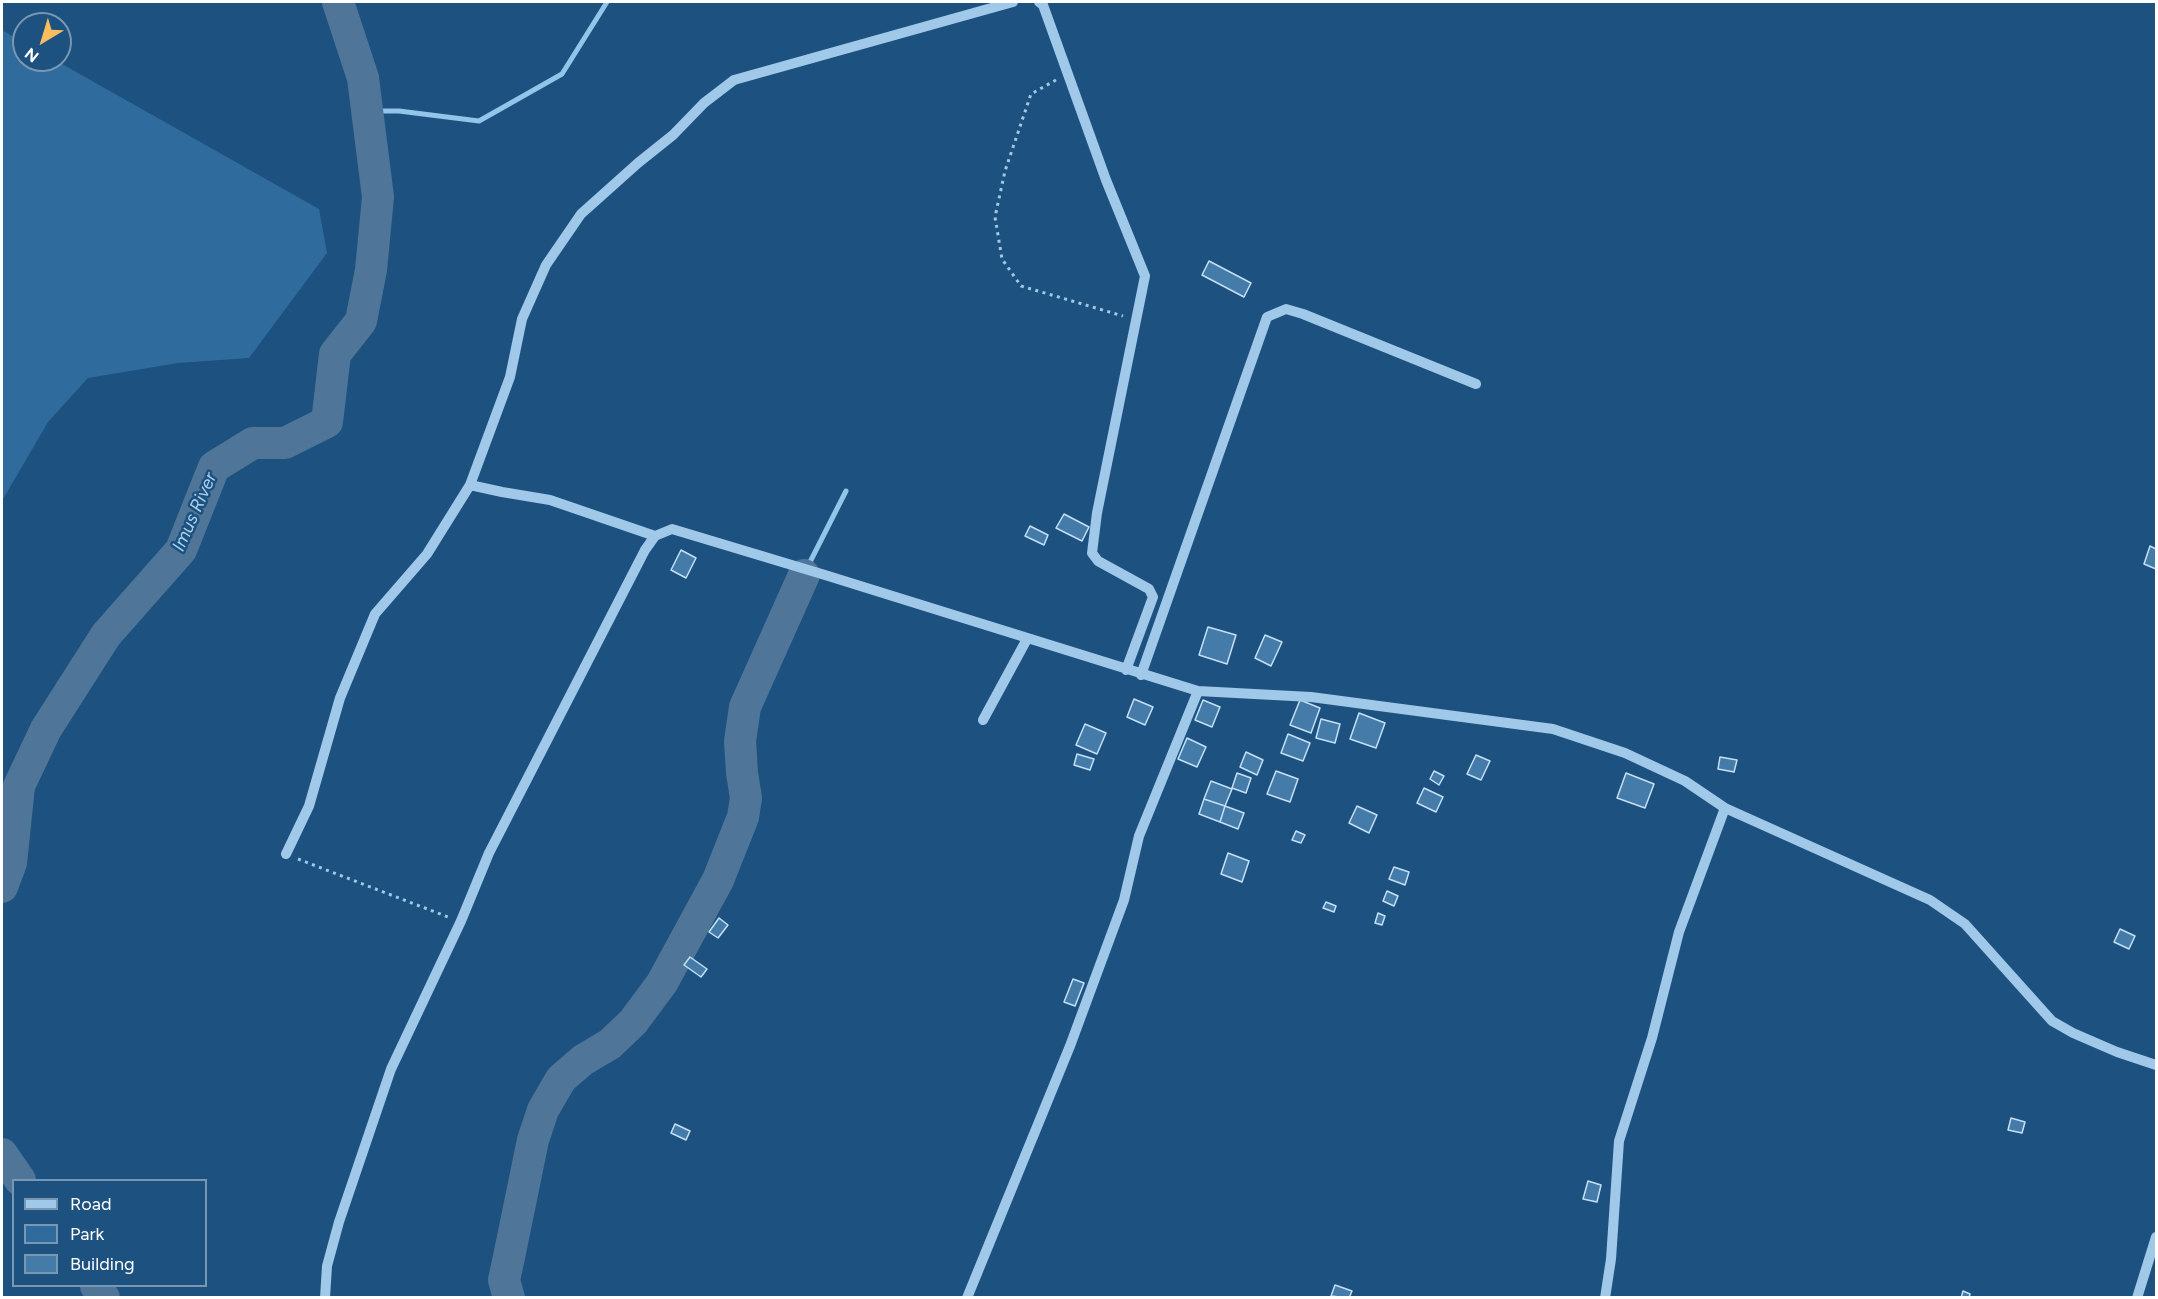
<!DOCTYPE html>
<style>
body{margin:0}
#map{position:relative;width:2158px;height:1299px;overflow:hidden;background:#1d517f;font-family:Figtree,sans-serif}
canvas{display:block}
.frame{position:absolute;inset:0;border:3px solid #fff;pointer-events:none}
.legend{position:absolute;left:12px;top:1179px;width:195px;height:108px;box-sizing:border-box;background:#1d517f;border:2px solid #7797b2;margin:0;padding:8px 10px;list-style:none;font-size:18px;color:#fff}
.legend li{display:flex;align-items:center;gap:12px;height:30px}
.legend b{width:30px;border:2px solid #7797b2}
.north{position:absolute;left:12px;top:12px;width:60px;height:60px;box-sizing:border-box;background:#1d517f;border:2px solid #7797b2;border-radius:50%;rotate:218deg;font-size:16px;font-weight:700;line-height:24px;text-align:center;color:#fff}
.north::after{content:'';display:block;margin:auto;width:21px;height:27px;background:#f8bd5e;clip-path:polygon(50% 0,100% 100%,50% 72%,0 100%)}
</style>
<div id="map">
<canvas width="2158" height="1299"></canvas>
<div class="frame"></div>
<ul class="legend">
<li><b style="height:8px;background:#a0c8e9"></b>Road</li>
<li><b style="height:16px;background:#2f6b9d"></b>Park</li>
<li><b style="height:16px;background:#457ba9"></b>Building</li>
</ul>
<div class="north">N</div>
</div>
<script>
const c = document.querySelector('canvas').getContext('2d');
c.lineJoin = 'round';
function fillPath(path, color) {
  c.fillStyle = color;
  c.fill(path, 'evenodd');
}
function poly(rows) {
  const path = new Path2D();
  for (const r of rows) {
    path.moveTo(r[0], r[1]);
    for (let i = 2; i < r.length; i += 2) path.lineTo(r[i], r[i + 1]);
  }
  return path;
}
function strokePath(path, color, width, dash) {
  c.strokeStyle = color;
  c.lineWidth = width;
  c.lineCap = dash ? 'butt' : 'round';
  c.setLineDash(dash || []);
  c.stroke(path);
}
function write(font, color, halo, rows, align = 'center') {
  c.font = font + ' Figtree,sans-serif';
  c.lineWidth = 5;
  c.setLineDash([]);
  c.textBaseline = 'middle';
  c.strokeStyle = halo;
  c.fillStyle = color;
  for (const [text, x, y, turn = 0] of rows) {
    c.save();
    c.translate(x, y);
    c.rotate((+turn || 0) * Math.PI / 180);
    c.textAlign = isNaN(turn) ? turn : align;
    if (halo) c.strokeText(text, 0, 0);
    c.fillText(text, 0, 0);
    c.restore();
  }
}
fillPath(poly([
 [2,30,24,43,24,60,55,60,319,209,327,253,249,358,178,363,88,378,48,422,2,501]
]), '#2f6b9d');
strokePath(poly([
 [367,111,399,111,479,121,562,74,607,2],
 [808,566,846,491]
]), '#93c4ea', 5);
strokePath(poly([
 [2,887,11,863,19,786,46,729,106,635,181,550,214,467,253,443,285,443,327,422,335,354,361,321,371,270,378,197,363,78,338,2],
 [2,1154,20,1180],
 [96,1286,104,1298],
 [509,1298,504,1280,509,1257,533,1140,543,1110,561,1079,583,1060,610,1044,633,1022,662,983,718,880,743,817,746,798,742,773,740,741,745,707,804,575]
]), '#4f7698', 32);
const building = poly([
 [1209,261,1251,283,1244,297,1202,275,1209,261],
 [1064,514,1089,527,1082,541,1056,528,1064,514],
 [1030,526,1048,535,1044,545,1025,536,1030,526],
 [2150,546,2156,549,2156,569,2144,564,2150,546],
 [681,550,696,558,686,578,671,570,681,550],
 [1208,627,1236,635,1227,664,1199,655,1208,627],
 [1265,635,1282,642,1271,666,1255,658,1265,635],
 [1134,699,1153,707,1145,725,1127,717,1134,699],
 [1203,700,1220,707,1212,727,1195,720,1203,700],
 [1300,700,1320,708,1311,733,1290,725,1300,700],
 [1359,713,1385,723,1376,748,1350,739,1359,713],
 [1321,719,1340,724,1335,743,1316,738,1321,719],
 [1085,724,1106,733,1097,754,1076,745,1085,724],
 [1288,734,1310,743,1303,761,1281,753,1288,734],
 [1187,738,1206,747,1197,767,1178,759,1187,738],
 [1246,752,1263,760,1257,775,1240,767,1246,752],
 [1077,754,1094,759,1090,770,1074,765,1077,754],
 [1476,755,1490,761,1481,780,1467,774,1476,755],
 [1720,757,1737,760,1734,772,1718,769,1720,757],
 [1276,771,1298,779,1290,802,1267,794,1276,771],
 [1434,771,1444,776,1439,785,1430,779,1434,771],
 [1237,773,1251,778,1246,793,1232,788,1237,773],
 [1626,773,1654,784,1645,808,1617,798,1626,773],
 [1211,781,1232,789,1225,806,1204,799,1211,781],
 [1424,788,1443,797,1436,812,1417,803,1424,788],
 [1204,799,1225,806,1220,822,1199,814,1204,799],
 [1225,806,1244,813,1238,829,1220,822,1225,806],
 [1357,806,1377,815,1369,833,1349,823,1357,806],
 [1296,831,1305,835,1301,843,1292,840,1296,831],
 [1228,853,1249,861,1242,882,1221,874,1228,853],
 [1394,867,1409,872,1405,885,1389,879,1394,867],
 [1387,891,1398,896,1394,906,1383,901,1387,891],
 [1326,902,1336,906,1334,912,1323,908,1326,902],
 [1378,913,1385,916,1382,925,1375,923,1378,913],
 [719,918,728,925,718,938,709,932,719,918],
 [2120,929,2135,936,2129,949,2114,942,2120,929],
 [690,957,707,969,701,977,684,965,690,957],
 [1073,979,1084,983,1075,1006,1064,1002,1073,979],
 [2011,1118,2025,1122,2022,1133,2008,1130,2011,1118],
 [675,1124,690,1131,686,1140,671,1133,675,1124],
 [1588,1181,1601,1185,1597,1202,1583,1199,1588,1181],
 [1335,1285,1352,1291,1349,1298,1331,1296,1335,1285],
 [1963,1291,1970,1294,1969,1298,1961,1298,1963,1291]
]);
fillPath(building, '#457ba9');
strokePath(building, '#c4e0f6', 1.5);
strokePath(poly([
 [1056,80,1031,94,1005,171,995,217,1002,259,1021,286,1123,316],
 [298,859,448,917]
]), '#a0c8e9', 3, [3, 4.5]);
strokePath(poly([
 [1039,2,1043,5,1106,180,1145,276,1097,513,1092,553,1098,561,1149,589,1153,597,1126,670],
 [470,485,502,492,550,500,655,536],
 [1141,675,1267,317,1286,309,1303,314,1476,384],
 [983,720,1027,639],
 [286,854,309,806,340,698,375,614,427,554,470,485,510,377,522,319,546,265,581,214,638,163,673,135,704,103,734,80,1013,2],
 [325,1298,327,1266,339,1222,391,1069,461,921,489,853,645,550,655,536,672,529,825,575,1198,691,1311,697,1553,729,1625,753,1685,781,1725,808,1930,900,1965,924,2052,1021,2073,1033,2117,1052,2156,1065],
 [967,1298,1070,1046,1124,900,1139,836,1198,691],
 [1605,1298,1611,1259,1619,1141,1652,1038,1679,932,1725,808],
 [2137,1298,2156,1237]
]), '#a0c8e9', 10);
write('italic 18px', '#abd2f0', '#1d517f', [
 ["Imus River",195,512,-66]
]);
</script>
